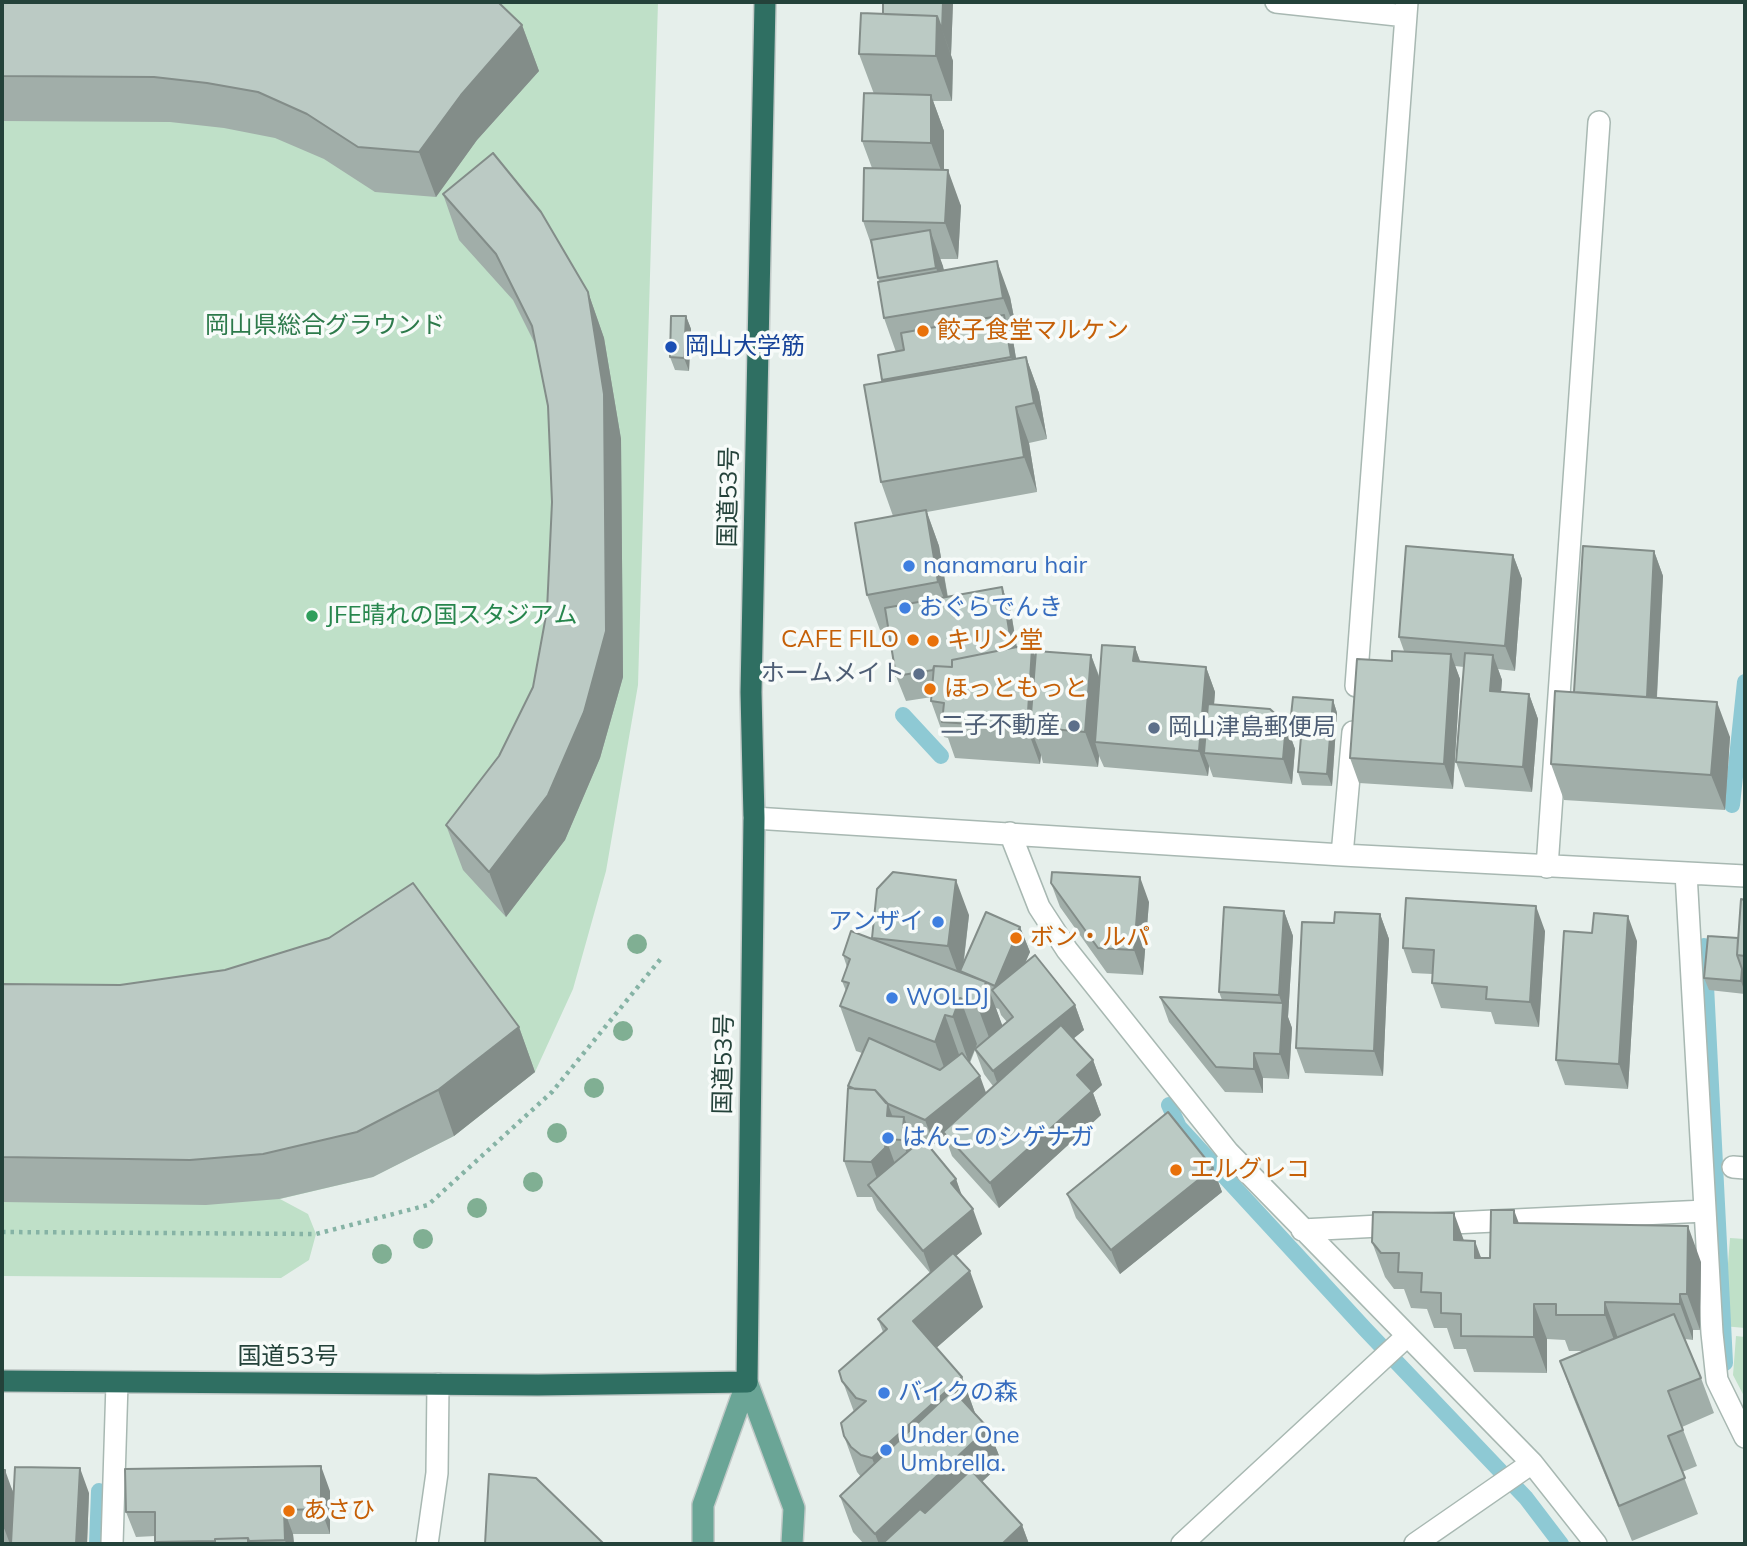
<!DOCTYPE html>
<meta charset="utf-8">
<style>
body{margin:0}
#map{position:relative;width:1747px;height:1546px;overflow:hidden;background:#e6efeb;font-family:Mulish,sans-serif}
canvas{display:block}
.frame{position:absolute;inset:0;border:4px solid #24423a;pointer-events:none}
</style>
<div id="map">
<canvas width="1747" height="1546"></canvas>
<div class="frame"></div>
</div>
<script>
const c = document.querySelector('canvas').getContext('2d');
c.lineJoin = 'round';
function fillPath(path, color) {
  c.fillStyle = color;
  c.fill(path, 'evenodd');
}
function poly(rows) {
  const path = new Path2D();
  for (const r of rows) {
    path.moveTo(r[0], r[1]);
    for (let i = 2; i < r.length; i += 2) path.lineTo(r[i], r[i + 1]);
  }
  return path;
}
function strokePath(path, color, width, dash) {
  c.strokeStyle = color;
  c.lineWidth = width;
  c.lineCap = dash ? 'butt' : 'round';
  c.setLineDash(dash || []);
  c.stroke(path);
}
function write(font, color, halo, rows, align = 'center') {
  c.font = font + ' Mulish,"Noto Sans JP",sans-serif';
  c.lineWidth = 7;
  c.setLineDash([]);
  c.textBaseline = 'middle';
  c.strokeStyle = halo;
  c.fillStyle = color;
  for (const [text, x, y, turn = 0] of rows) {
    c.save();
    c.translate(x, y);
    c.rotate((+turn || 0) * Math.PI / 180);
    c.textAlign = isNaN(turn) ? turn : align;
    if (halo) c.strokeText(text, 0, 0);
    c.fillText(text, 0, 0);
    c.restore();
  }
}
fillPath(poly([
 [2,2,658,2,638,685,606,871,573,989,535,1072,454,1136,373,1177,280,1199,308,1214,316,1234,309,1260,281,1278,2,1276],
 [1730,1238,1745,1239,1745,1328,1723,1326],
 [1736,1336,1745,1337,1745,1398,1733,1375]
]), '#bfe0c8');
strokePath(poly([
 [903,715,941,756],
 [1732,805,1745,682],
 [1704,946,1725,1363],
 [1169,1105,1179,1127,1365,1329,1526,1498,1561,1544],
 [97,1544,99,1491]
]), '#8ec9d4', 16);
const minor = poly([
 [1276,2,1406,16],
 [1356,686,1407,2],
 [754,818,1342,855,1745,876],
 [1010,833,1039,907,1067,950,1228,1152,1532,1463,1596,1544],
 [1342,855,1353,732],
 [1547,867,1599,122],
 [1686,873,1712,1333,1717,1380,1745,1437],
 [1733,1167,1745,1168],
 [1431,1224,1705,1211],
 [1302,1230,1399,1225],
 [112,1544,117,1383],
 [427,1544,437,1473,438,1384],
 [1182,1544,1406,1337],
 [1415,1544,1532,1463]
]);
const major = poly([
 [747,1382,794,1508,792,1544],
 [703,1544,703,1505,747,1382]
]);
const highway = poly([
 [2,1381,538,1385,747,1382,754,818,751,692,765,2]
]);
strokePath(minor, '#a8b8b2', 24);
strokePath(major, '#c2cac8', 24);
strokePath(highway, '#c2cac8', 24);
strokePath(poly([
 [2,1232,316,1234,428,1205,552,1092,663,956]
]), '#86b3a5', 4.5, [3.5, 5]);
strokePath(minor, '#fff', 21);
strokePath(major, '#6aa596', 21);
strokePath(highway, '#2f6f62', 21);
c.fillStyle = '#80af93';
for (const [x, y] of [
 [637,944],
 [623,1031],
 [594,1088],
 [557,1133],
 [533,1182],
 [477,1208],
 [423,1239],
 [382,1254]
]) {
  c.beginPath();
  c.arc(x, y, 10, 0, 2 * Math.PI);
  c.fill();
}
fillPath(poly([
 [2,2,522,25,539,71,477,140,436,197,375,192,324,159,275,138,224,128,170,122,2,121],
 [953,2,951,55,953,61,952,101,933,101,944,131,944,170,961,206,958,259,940,259,944,270,1010,297,1017,333,1011,334,1013,340,1016,359,1026,357,1039,393,1047,439,1029,443,1037,492,927,512,939,546,948,597,1002,587,1011,612,1017,647,1032,648,1036,657,1091,655,1100,678,1135,647,1140,662,1206,667,1215,692,1214,705,1286,724,1295,749,1292,784,1213,777,1209,766,1208,776,1104,767,1099,756,1098,767,1043,763,1041,755,1040,764,955,758,948,738,944,737,931,701,932,697,906,701,896,676,888,629,880,630,867,595,893,516,881,482,883,382,878,355,896,352,884,318,879,282,872,247,863,221,872,168,862,141,874,94,859,54,883,14],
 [443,194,588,292,604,338,621,439,623,677,600,758,565,840,506,917,463,870,446,825,499,756,533,687,547,610,552,502,548,406,536,346,513,300,459,240],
 [686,316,691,329,689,371,675,370,670,357],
 [1654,551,1663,576,1657,698,1730,737,1725,810,1564,800,1551,764,1574,692],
 [1513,555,1522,579,1515,671,1498,669,1502,680,1501,692,1529,694,1538,719,1532,792,1465,787,1456,762,1464,667,1455,666,1460,679,1453,789,1359,783,1350,758,1392,661,1404,651,1399,637],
 [1333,700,1337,713,1332,786,1302,785,1298,772,1301,738,1295,737,1290,725],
 [1051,883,1149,902,1143,975,1107,973,1060,907],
 [1745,900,1745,994,1709,990,1704,978,1738,938],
 [1284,911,1293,936,1288,1017,1292,1028,1289,1079,1263,1078,1263,1093,1225,1092,1169,1022,1160,997,1222,1000,1219,992],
 [1380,914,1389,939,1383,1076,1305,1073,1296,1048],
 [969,915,964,961,1020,927,1030,952,1024,964,1075,1005,1084,1030,1073,1039,1093,1060,1102,1085,1093,1093,1101,1115,999,1208,952,1156,945,1136,934,1144,924,1140,956,1179,961,1195,982,1234,956,1256,983,1307,936,1348,962,1377,975,1413,988,1428,1002,1463,982,1482,1022,1525,1029,1544,864,1544,853,1532,840,1496,861,1477,857,1472,844,1436,854,1412,839,1371,883,1332,878,1319,930,1273,877,1210,872,1197,857,1197,844,1161,849,1088,848,1086,862,1053,856,1051,840,1006,846,991,842,981,847,967,843,955,872,939],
 [996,1008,999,1009,1001,1015,1007,1022,1002,1026],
 [975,1050,984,1074,993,1086,986,1093,970,1063],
 [910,1134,922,1139,915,1146],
 [1545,931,1539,1027,1495,1024,1491,1012,1441,1008,1432,983,1432,974,1412,973,1403,948],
 [1637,941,1628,1089,1565,1085,1556,1060],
 [2,984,519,1027,535,1072,454,1136,373,1177,279,1199,206,1205,2,1202],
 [1213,1168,1222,1192,1120,1274,1076,1218,1067,1194],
 [1519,1224,1701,1262,1700,1330,1693,1330,1693,1340,1685,1339,1701,1378,1714,1413,1682,1427,1697,1466,1682,1472,1698,1514,1632,1541,1573,1397,1560,1361,1585,1351,1569,1351,1565,1340,1547,1339,1547,1373,1474,1372,1466,1349,1454,1349,1447,1328,1434,1328,1427,1309,1411,1308,1404,1289,1394,1289,1385,1277,1372,1242,1464,1241,1482,1258,1490,1258],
 [2,1470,14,1493,89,1493,87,1544,2,1544],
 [330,1491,330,1534,293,1534,294,1544,156,1544,155,1536,136,1537,126,1512]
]), '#a1aea9');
fillPath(poly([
 [943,2,953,2,951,55,942,30],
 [937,16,953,61,952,101,936,56],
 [522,25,539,71,477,140,436,197,419,152,461,95],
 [931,95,944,131,944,179,931,143],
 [948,170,961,206,958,259,945,223],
 [930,230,943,266,950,303,936,268],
 [997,261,1010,297,1017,333,1003,298],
 [588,292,604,338,621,439,623,677,600,758,565,840,506,917,489,872,548,795],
 [1004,315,1013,340,1020,382,1011,357],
 [686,316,691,329,689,371,684,358],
 [1026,357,1039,393,1047,439,1034,403],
 [1016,407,1029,443,1037,492,1024,457],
 [926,510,939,546,951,618,938,582],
 [1654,551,1663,576,1655,730,1646,705],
 [1513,555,1522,579,1515,671,1505,646],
 [1002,587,1011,612,1022,681,1013,656],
 [1135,647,1144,672,1133,661],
 [1032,648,1045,684,1030,727,1041,755,1040,764,1027,728],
 [1451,654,1460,679,1453,789,1444,764],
 [1091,655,1104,691,1095,742,1099,756,1098,767,1085,732],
 [1493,655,1502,680,1499,716,1490,691],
 [1206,667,1215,692,1210,753,1204,753,1209,766,1208,776,1199,751],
 [1529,694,1538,719,1532,792,1523,767],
 [1333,700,1337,713,1332,786,1327,774],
 [1717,702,1730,737,1725,810,1711,775],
 [1286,724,1295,749,1292,784,1283,759],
 [1140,877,1149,902,1143,975,1134,950],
 [956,880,969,915,961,982,948,946],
 [1536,906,1545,931,1539,1027,1530,1002],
 [1284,911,1293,936,1288,1017,1292,1028,1289,1079,1280,1054,1283,1007,1279,995],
 [1380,914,1389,939,1383,1076,1374,1051],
 [1628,916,1637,941,1628,1089,1619,1064],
 [1020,927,1030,952,1006,1007,1000,1000,995,986],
 [1742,969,1745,979,1745,993,1741,981],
 [986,982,1003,1027,994,1051,977,1005],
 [960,998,977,1044,969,1063,953,1017],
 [1075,1005,1084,1030,1002,1096,993,1071],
 [945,1015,961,1060,951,1087,935,1042],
 [519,1027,535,1072,454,1136,438,1090],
 [1254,1053,1263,1078,1263,1093,1254,1069],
 [1093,1060,1102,1085,1093,1093,1101,1115,999,1208,990,1183,1077,1075],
 [980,1076,989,1101,943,1132,945,1136,934,1144,925,1120],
 [888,1104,901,1140,887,1116],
 [904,1117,917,1153,915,1176,902,1140],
 [886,1139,899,1175,884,1198,871,1162],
 [1213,1168,1222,1192,1120,1274,1111,1250],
 [956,1179,965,1204,951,1183],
 [973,1209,982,1234,932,1276,923,1251],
 [1514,1210,1527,1245,1514,1223],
 [1454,1213,1467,1249,1454,1240],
 [1688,1226,1701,1262,1700,1330,1687,1294],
 [1475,1241,1488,1277,1475,1258],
 [970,1271,983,1307,926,1357,913,1321],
 [1680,1294,1693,1330,1693,1340,1680,1304],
 [1605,1302,1618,1338,1618,1351,1605,1315],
 [1534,1304,1547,1339,1547,1373,1534,1337],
 [962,1377,975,1413,885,1493,872,1458],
 [988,1428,1002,1463,915,1544,879,1544,875,1534],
 [321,1466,330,1491,330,1534,321,1509],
 [80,1468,89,1493,87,1544,76,1544],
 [5,1470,14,1495,13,1544,10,1544,4,1528],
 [284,1510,293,1534,294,1544,286,1544,285,1540],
 [1022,1525,1029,1544,1002,1544]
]), '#838d89');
const building = poly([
 [2,2,498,2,522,25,461,95,419,152,358,147,307,114,258,92,207,83,154,77,2,76,2,2],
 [883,2,943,2,942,30,937,16,883,14,883,2],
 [861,13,937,16,936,56,859,54,861,13],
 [864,93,931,95,931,143,862,141,864,93],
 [493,153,541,212,588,292,604,394,606,631,584,712,548,795,489,872,446,825,499,756,533,687,547,610,552,502,548,406,532,326,496,254,443,194,493,153],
 [864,168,948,170,945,223,863,221,864,168],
 [930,230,936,268,878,278,871,240,930,230],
 [997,261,1003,298,884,318,878,282,997,261],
 [1004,315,1011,357,882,380,878,355,904,350,901,333,1004,315],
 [671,316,686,316,684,358,670,357,671,316],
 [1026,357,1034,403,1016,407,1024,457,881,482,864,385,1026,357],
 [926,510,938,582,867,595,855,523,926,510],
 [1406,546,1513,555,1505,646,1399,637,1406,546],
 [1583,546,1654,551,1647,697,1574,692,1583,546],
 [1002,587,1012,648,952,660,952,667,934,666,933,670,896,676,885,608,1002,587],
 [1102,645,1135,647,1133,661,1206,667,1199,751,1095,742,1102,645],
 [1017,647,1032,648,1027,728,942,722,944,703,931,701,934,666,952,667,952,660,1017,647],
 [1036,651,1091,655,1085,732,1030,727,1036,651],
 [1392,651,1451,654,1444,764,1350,758,1357,659,1392,661,1392,651],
 [1465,653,1493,655,1490,691,1529,694,1523,767,1456,762,1465,653],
 [1555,691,1717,702,1711,775,1551,764,1555,691],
 [1293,697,1333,700,1327,774,1298,772,1302,725,1290,725,1293,697],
 [1208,704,1270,709,1286,724,1283,759,1204,753,1208,704],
 [893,872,956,880,948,946,872,938,877,889,893,872],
 [1052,872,1140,877,1134,950,1098,948,1051,883,1052,872],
 [413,883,519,1027,438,1090,357,1132,263,1154,190,1160,2,1157,2,984,120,985,225,970,329,938,413,883],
 [1406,898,1536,906,1530,1002,1486,999,1487,987,1432,983,1434,950,1403,948,1406,898],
 [1741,899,1745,900,1745,956,1737,955,1741,899],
 [1224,907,1284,911,1279,995,1219,992,1224,907],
 [986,912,1020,927,995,986,986,982,960,971,986,912],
 [1335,912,1380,914,1374,1051,1296,1048,1302,922,1334,923,1335,912],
 [1594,913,1628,916,1619,1064,1556,1060,1564,931,1592,933,1594,913],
 [851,931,986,982,977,1005,960,998,953,1017,945,1015,935,1042,840,1006,849,983,842,981,850,959,843,955,851,931],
 [1708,936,1738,938,1737,955,1742,969,1741,981,1704,978,1708,936],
 [1035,955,1075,1005,993,1071,975,1049,1013,1017,992,990,1035,955],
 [1160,997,1283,1003,1280,1054,1254,1053,1254,1069,1216,1067,1160,997],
 [1061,1025,1093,1060,1077,1075,1092,1091,990,1183,943,1132,1061,1025],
 [869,1038,940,1070,962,1053,980,1076,925,1120,886,1103,875,1090,855,1089,848,1086,869,1038],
 [848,1088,875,1090,888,1104,887,1116,904,1117,902,1140,886,1139,885,1148,871,1162,844,1161,848,1088],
 [1168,1112,1213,1168,1111,1250,1067,1194,1168,1112],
 [923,1139,956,1179,951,1183,973,1209,923,1251,868,1185,923,1139],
 [1491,1210,1514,1210,1514,1223,1688,1226,1687,1294,1680,1294,1680,1304,1605,1302,1605,1315,1556,1315,1556,1304,1534,1304,1534,1337,1461,1336,1461,1314,1441,1313,1441,1293,1421,1292,1422,1273,1398,1272,1399,1253,1381,1253,1372,1242,1373,1212,1454,1213,1454,1240,1475,1241,1475,1258,1490,1258,1491,1210],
 [953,1253,970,1271,913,1321,962,1377,872,1458,861,1455,851,1447,844,1436,841,1423,866,1401,856,1398,842,1381,839,1371,887,1329,878,1319,953,1253],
 [1674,1314,1701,1378,1668,1391,1683,1430,1668,1436,1685,1478,1619,1506,1560,1361,1674,1314],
 [953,1390,988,1428,875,1534,840,1496,953,1390],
 [321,1466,321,1509,284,1510,285,1540,249,1541,248,1538,215,1539,215,1541,155,1542,155,1512,126,1512,125,1469,321,1466],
 [15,1467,80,1468,76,1544,11,1544,15,1467],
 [2,1470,5,1470,4,1528,2,1528,2,1470],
 [971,1470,1022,1525,1002,1544,882,1544,920,1509,925,1513,971,1470],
 [489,1474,536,1478,604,1544,485,1544,489,1474],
 [248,1538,248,1544,215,1544,215,1539,248,1538]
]);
fillPath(building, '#bbcac4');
strokePath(building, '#838d89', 2);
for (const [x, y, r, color] of [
 [923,331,7,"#e8710a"],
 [671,347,7,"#1a4fb4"],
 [909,566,7,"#3f7fe0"],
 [905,608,7,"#3f7fe0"],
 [312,616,7,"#2e9e5b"],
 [913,640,7,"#e8710a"],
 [933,641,7,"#e8710a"],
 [919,674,7,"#5c6f8a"],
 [930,689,7,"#e8710a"],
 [1074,726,7,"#5c6f8a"],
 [1154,728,7,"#5c6f8a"],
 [938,922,7,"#3f7fe0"],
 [1016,938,7,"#e8710a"],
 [892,998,7,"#3f7fe0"],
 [888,1138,7,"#3f7fe0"],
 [1176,1170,7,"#e8710a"],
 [884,1393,7,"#3f7fe0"],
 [886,1450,7,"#3f7fe0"],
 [289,1511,7,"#e8710a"]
]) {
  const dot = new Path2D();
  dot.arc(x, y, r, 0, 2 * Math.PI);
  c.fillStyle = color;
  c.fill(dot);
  strokePath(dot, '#f7fbf9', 2.5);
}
write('24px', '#2d7a4b', '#f7fbf9', [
 ["岡山県総合グラウンド",325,326]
]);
write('24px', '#c56008', '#f7fbf9', [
 ["餃子食堂マルケン",937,331],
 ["CAFE FILO",899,640,"right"],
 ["キリン堂",947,641],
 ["ほっともっと",944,689],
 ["ボン・ルパ",1030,938],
 ["エルグレコ",1190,1170],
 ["あさひ",303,1511]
], 'left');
write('24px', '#164399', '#f7fbf9', [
 ["岡山大学筋",685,347]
], 'left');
write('24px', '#24423a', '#f7fbf9', [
 ["国道53号",729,497,-89],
 ["国道53号",724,1064,-89],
 ["国道53号",288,1357]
]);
write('24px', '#366cbe', '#f7fbf9', [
 ["nanamaru hair",923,566],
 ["おぐらでんき",919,608],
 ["アンザイ",924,922,"right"],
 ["WOLDJ",906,998],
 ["はんこのシゲナガ",902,1138],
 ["バイクの森",898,1393],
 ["Under One",900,1436],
 ["Umbrella.",900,1464]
], 'left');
write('24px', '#27864d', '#f7fbf9', [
 ["JFE晴れの国スタジアム",326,616]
], 'left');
write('24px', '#4e5e75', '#f7fbf9', [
 ["ホームメイト",905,674],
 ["二子不動産",1060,726],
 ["岡山津島郵便局",1168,728,"left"]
], 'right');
</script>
